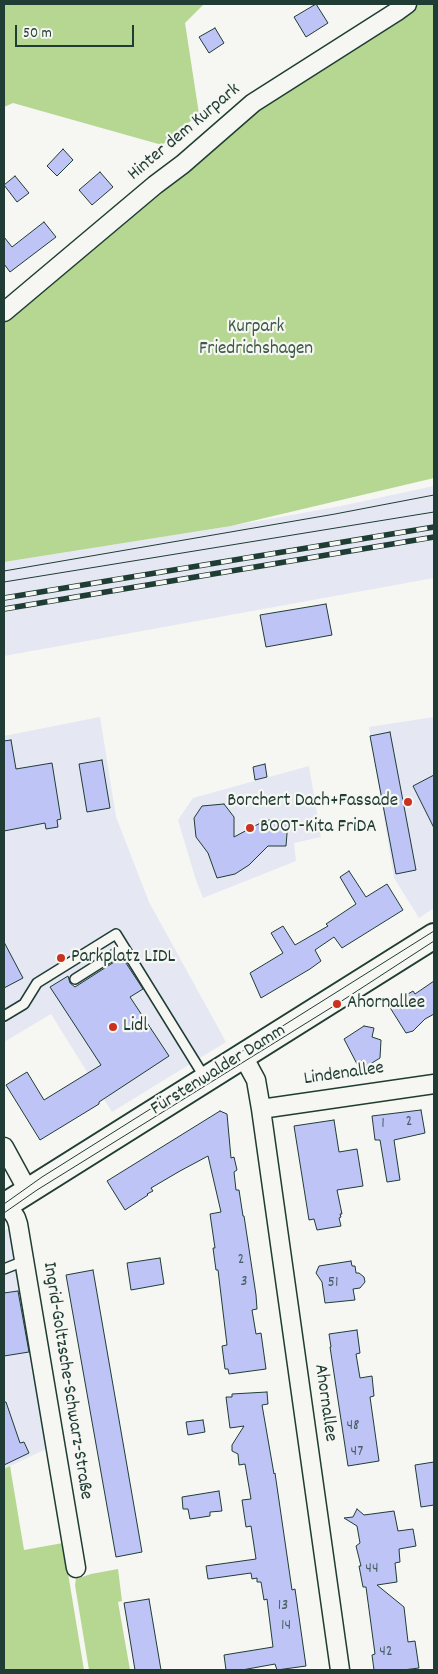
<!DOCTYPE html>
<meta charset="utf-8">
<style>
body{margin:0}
#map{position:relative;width:438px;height:1674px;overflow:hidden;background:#f6f6f2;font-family:Dekko,sans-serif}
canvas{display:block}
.frame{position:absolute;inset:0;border:5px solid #1f3d34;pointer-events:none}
.scale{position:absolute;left:15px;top:25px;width:119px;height:22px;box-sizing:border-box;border:2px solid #1f3d34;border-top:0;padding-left:6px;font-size:15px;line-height:18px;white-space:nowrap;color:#1f3d34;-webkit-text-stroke:4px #f6f6f2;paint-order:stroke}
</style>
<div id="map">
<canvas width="438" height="1674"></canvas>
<div class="frame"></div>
<div class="scale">50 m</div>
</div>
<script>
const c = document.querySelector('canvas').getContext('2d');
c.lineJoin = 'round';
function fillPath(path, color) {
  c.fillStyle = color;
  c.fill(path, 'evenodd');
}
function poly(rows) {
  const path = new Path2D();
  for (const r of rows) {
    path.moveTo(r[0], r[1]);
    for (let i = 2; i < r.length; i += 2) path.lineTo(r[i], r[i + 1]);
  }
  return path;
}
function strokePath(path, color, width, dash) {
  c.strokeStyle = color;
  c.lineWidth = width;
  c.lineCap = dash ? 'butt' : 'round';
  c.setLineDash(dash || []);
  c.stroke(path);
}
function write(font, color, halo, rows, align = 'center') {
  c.font = font + ' Dekko,sans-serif';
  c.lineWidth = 4.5;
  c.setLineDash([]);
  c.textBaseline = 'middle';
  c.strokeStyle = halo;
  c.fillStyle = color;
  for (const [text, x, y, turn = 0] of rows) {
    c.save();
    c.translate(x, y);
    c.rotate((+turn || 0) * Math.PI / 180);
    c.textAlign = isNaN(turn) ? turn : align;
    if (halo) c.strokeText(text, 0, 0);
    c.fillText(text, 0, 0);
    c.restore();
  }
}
fillPath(poly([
 [434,486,434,578,4,656,4,562,231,526,341,506],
 [100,717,116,817,149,902,226,1042,112,1112,51,1014,4,1042,4,736],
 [434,717,434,908,419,918,394,878,369,727],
 [309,766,321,837,294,843,296,861,203,898,196,880,178,820,193,798],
 [9,1228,46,1449,4,1469,4,1231]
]), '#e5e7f3');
fillPath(poly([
 [4,4,204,4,185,23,199,114,162,145,13,103,4,107],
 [420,4,434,4,434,478,231,526,4,562,4,322,35,292,261,109],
 [10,1466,24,1550,63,1543,84,1670,4,1670,4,1469],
 [118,1569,122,1601,118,1602,130,1670,89,1670,75,1585,76,1579,91,1574]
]), '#b5d791');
const building = poly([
 [316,4,328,23,306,37,294,17,316,4],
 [215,28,224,43,209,53,199,37,215,28],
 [63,149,73,160,57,176,47,166,63,149],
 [100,172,113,187,92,205,79,190,100,172],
 [15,176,29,193,17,202,4,185,15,176],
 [44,222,56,237,10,272,4,264,4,237,12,247,44,222],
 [326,604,332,635,266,647,260,615,326,604],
 [390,732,416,870,396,874,370,736,390,732],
 [11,740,16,769,52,763,61,819,57,820,58,827,46,829,45,823,4,831,4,741,11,740],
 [102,760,110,808,87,812,79,764,102,760],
 [265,764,267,777,255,780,253,767,265,764],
 [434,775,434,828,413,786,434,775],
 [224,804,234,817,234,837,266,820,288,821,286,846,268,846,249,865,235,874,217,878,208,853,196,837,194,818,202,806,224,804],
 [349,871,366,897,387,884,403,910,342,948,334,937,315,950,321,961,310,969,261,998,250,973,283,953,271,933,283,926,295,945,328,926,326,924,356,904,340,877,349,871],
 [4,942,23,978,4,988,4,942],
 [122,957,143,989,130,997,169,1056,99,1102,99,1104,40,1140,6,1085,27,1072,44,1100,101,1065,50,987,68,976,70,983,75,987,122,957],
 [434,981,434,1014,425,1019,413,1031,406,1033,389,1006,394,1000,403,997,413,991,415,994,434,981],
 [364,1026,374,1028,372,1037,381,1040,380,1058,367,1066,363,1060,357,1064,344,1039,364,1026],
 [421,1110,425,1133,394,1140,400,1180,387,1182,380,1140,375,1140,372,1116,421,1110],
 [220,1111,227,1114,231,1158,234,1157,237,1170,234,1172,236,1190,239,1190,243,1216,244,1216,256,1295,257,1309,252,1310,256,1334,261,1333,266,1369,229,1374,228,1369,225,1369,222,1346,227,1345,218,1270,216,1270,213,1248,215,1248,210,1214,221,1212,208,1156,180,1171,151,1188,153,1191,147,1194,148,1195,125,1210,107,1181,220,1111],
 [334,1120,339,1152,357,1149,363,1186,337,1190,342,1214,340,1214,341,1217,339,1218,341,1226,317,1230,314,1219,309,1220,294,1126,334,1120],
 [160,1258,164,1284,131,1290,127,1263,160,1258],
 [351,1261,352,1266,355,1266,356,1273,359,1273,364,1277,365,1282,360,1288,353,1289,355,1300,325,1303,322,1282,316,1273,319,1266,351,1261],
 [93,1270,142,1552,116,1557,66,1275,93,1270],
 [18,1291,29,1352,4,1356,4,1293,18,1291],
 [357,1330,360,1353,356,1354,360,1378,372,1376,374,1396,370,1397,379,1461,348,1466,330,1347,331,1347,329,1334,357,1330],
 [267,1392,268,1404,262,1405,274,1474,275,1473,292,1590,295,1589,306,1666,277,1670,275,1664,242,1670,226,1670,224,1655,273,1647,267,1599,264,1600,261,1582,257,1582,257,1578,252,1579,251,1573,208,1579,206,1566,256,1559,251,1526,246,1527,242,1500,251,1499,245,1464,239,1465,238,1454,232,1451,232,1445,244,1426,230,1428,226,1397,232,1397,232,1394,267,1392],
 [4,1402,6,1402,20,1443,24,1442,29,1453,4,1465,4,1402],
 [203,1420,205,1432,188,1435,186,1422,203,1420],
 [434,1462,434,1505,421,1507,415,1465,434,1462],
 [219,1491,222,1511,210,1512,210,1516,190,1519,188,1509,183,1509,182,1497,219,1491],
 [357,1509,364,1515,394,1511,398,1531,413,1529,416,1546,399,1549,400,1562,395,1563,397,1582,377,1585,404,1607,408,1642,415,1641,419,1668,403,1670,374,1670,372,1655,375,1654,366,1587,363,1587,359,1566,361,1566,356,1546,360,1543,357,1526,344,1518,353,1517,357,1509],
 [149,1599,161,1670,135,1670,124,1603,149,1599]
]);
fillPath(building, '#bec5f6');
strokePath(building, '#1f3d34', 1);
const service = poly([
 [75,979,124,948],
 [4,1016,24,1004,37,983,116,934,205,1078],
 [4,1269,24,1261]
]);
const minor = poly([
 [4,312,155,185,183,164,253,103,396,12,407,4],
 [243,1056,256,1080,261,1109,340,1670],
 [261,1109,434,1084],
 [4,1147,28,1191],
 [7,1204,16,1218,18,1224,76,1568]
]);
const secondary = poly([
 [4,1206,434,936]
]);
strokePath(service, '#1f3d34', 12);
strokePath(minor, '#1f3d34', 21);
strokePath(secondary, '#1f3d34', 28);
strokePath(service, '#f6f6f2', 9);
strokePath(minor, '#f6f6f2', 18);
strokePath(secondary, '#f6f6f2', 24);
strokePath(poly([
 [4,571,335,514,434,495],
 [4,582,434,512],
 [4,1204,42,1177,434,931],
 [4,1213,37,1190,337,1004,434,941]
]), '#1f3d34', 1);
const rail = poly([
 [4,598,434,527],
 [4,609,434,537]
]);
strokePath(rail, '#1f3d34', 5.5);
strokePath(rail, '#f6f6f2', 4, [11]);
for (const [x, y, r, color] of [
 [408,802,5,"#c8321e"],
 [250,828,5,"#c8321e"],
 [61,958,5,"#c8321e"],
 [337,1004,5,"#c8321e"],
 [113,1027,5,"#c8321e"]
]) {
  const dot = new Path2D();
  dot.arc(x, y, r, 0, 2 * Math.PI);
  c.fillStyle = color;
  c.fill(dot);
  strokePath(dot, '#f6f6f2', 2);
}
write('16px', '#475f64', null, [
 ["2",409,1123],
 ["1",383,1125],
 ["2",241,1261],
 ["3",244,1283],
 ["51",333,1284],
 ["48",353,1427],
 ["47",357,1453],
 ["44",372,1570],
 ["13",283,1607],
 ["14",286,1627],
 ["42",386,1653]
]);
write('19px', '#1f3d34', '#f6f6f2', [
 ["Hinter dem Kurpark",185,133,-40],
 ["Fürstenwalder Damm",219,1071,-32],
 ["Lindenallee",344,1075,-8],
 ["Ingrid-Goltzsche-Schwarz-Straße",66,1381,81],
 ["Ahornallee",324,1403,82]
]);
write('19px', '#3d5c47', '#f6f6f2', [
 ["Kurpark",256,328],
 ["Friedrichshagen",256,350]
]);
write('19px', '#1f3d34', '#f6f6f2', [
 ["Borchert Dach+Fassade",398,802,"right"],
 ["BOOT-Kita FriDA",260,828],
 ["Parkplatz LIDL",71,958],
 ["Ahornallee",347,1004],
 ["Lidl",123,1027]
], 'left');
</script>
